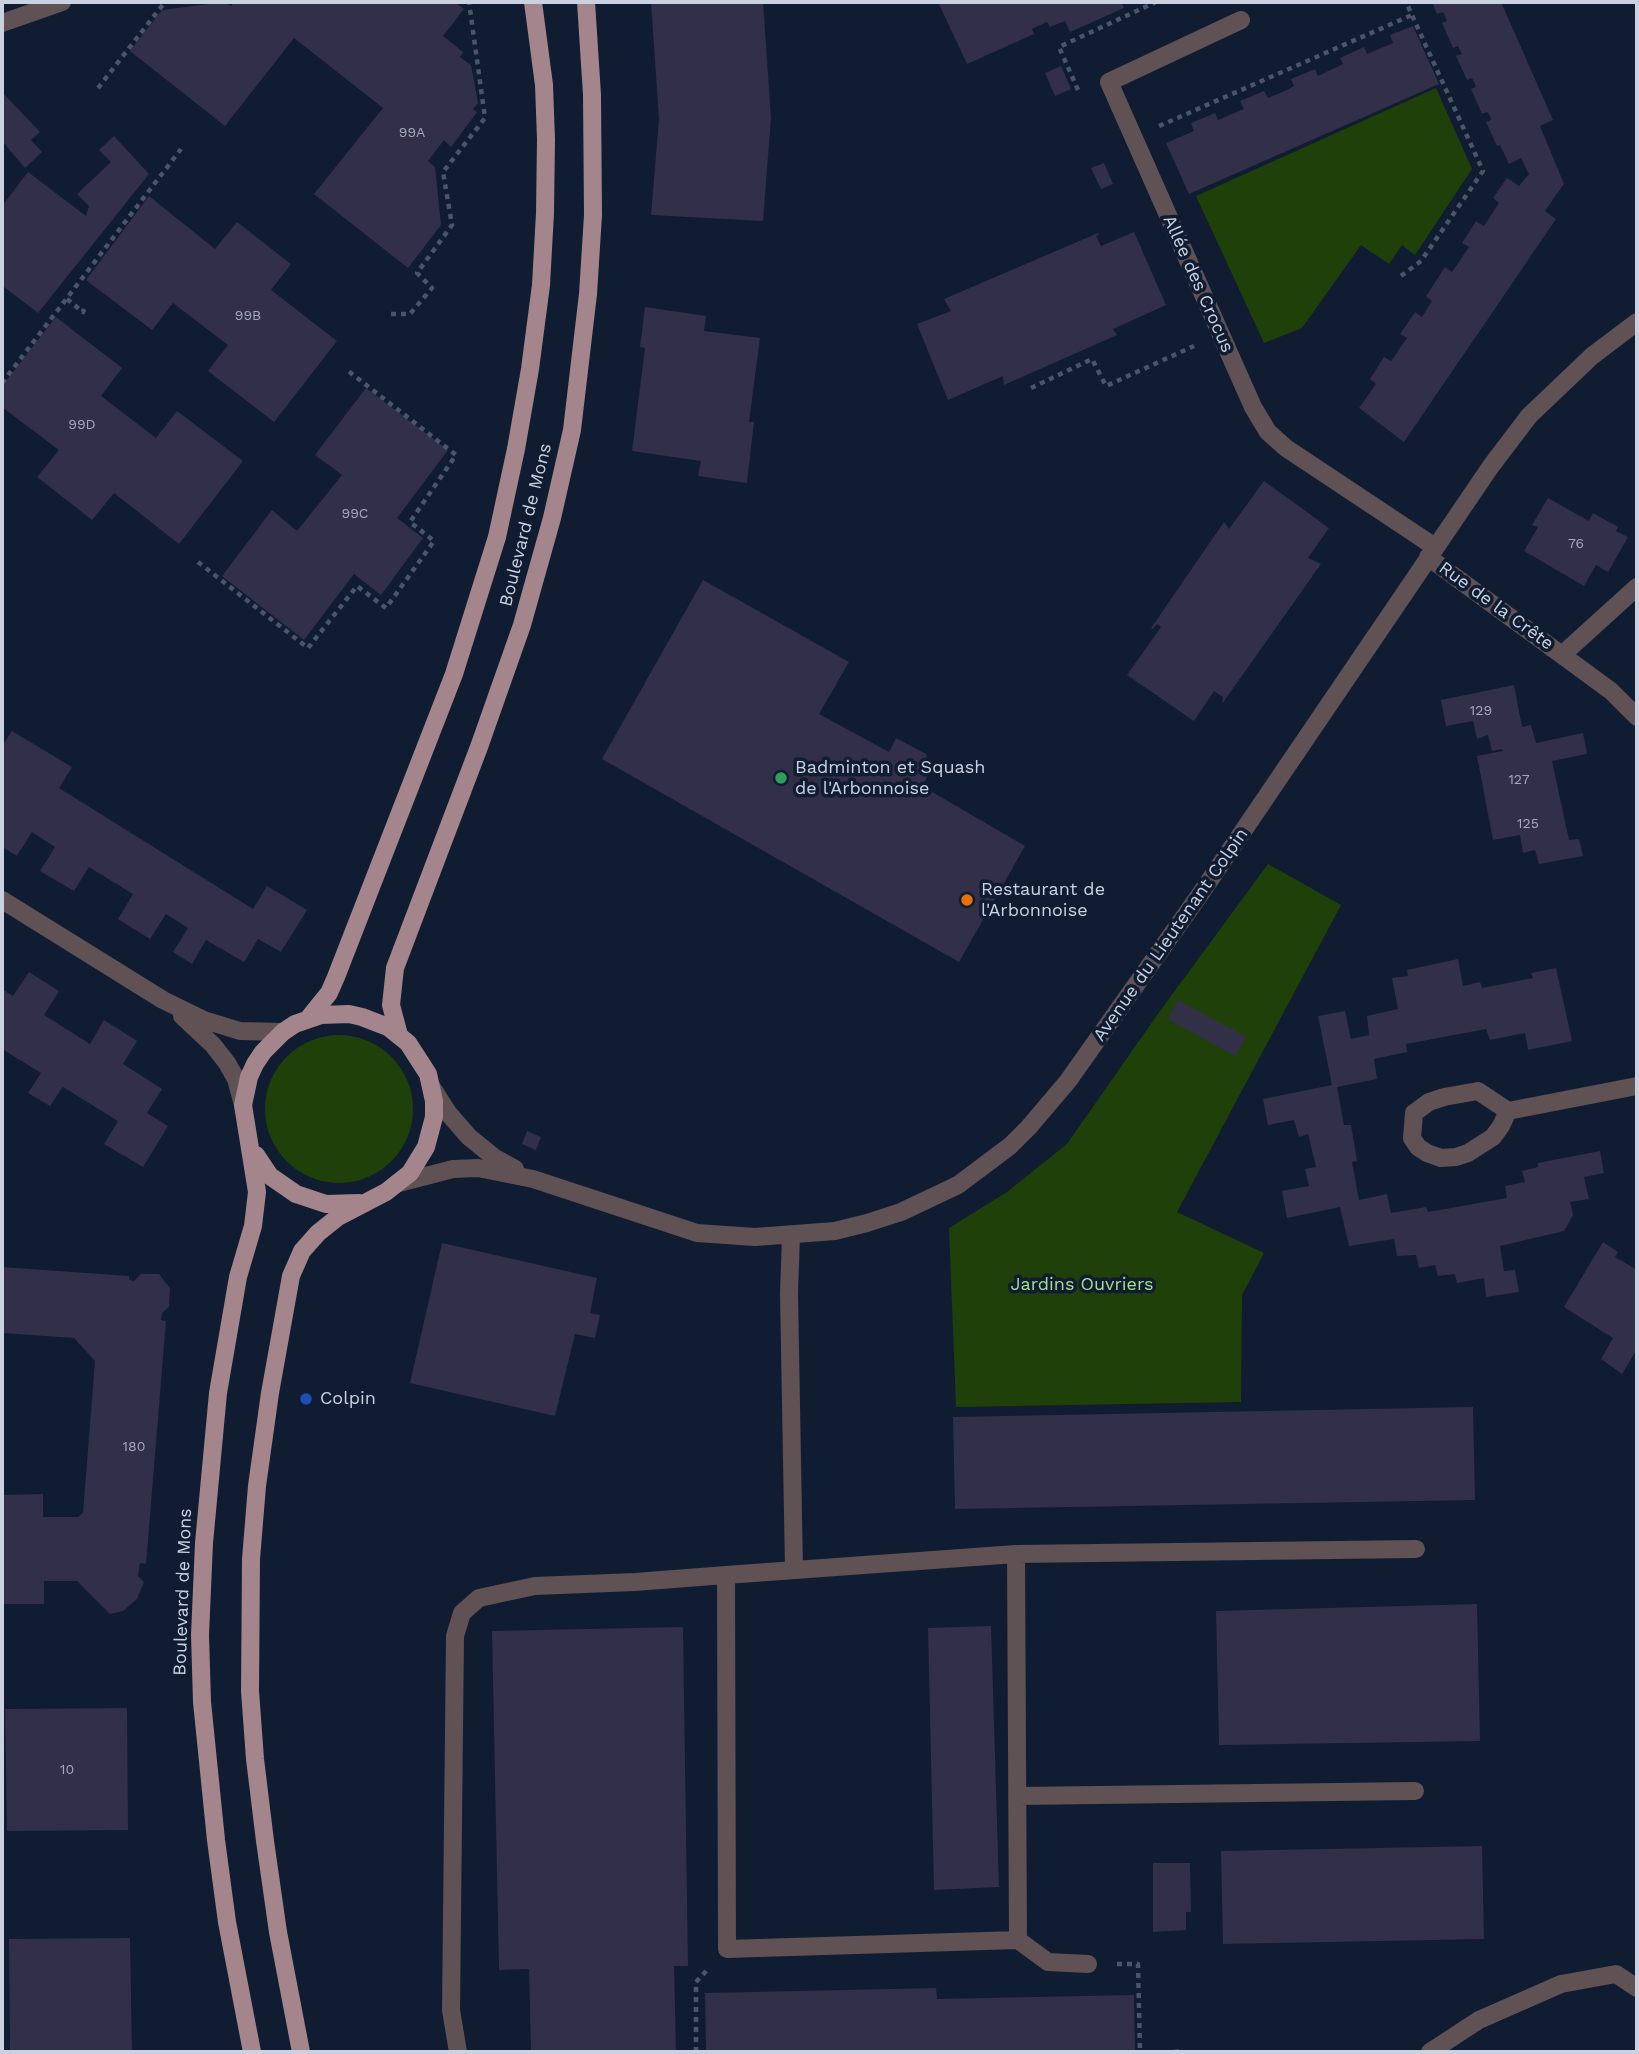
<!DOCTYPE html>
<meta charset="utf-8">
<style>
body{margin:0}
#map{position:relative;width:1639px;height:2054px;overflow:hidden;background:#101c31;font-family:"Work Sans",sans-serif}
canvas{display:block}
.frame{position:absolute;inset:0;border:4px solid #cad2e1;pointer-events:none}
</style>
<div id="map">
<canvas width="1639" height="2054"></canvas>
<div class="frame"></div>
</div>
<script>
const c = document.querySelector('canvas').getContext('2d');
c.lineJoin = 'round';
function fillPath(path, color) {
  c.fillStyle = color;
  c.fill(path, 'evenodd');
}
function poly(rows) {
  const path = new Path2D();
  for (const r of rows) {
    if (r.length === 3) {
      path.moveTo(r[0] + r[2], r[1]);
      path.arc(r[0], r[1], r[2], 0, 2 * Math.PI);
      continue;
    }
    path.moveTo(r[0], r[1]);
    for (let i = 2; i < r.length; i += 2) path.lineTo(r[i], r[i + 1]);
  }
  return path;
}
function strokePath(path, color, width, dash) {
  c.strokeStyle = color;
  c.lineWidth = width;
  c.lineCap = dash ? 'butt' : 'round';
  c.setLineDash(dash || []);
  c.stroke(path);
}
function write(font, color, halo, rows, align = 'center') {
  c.font = font + ' "Work Sans",sans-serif';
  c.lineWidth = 7;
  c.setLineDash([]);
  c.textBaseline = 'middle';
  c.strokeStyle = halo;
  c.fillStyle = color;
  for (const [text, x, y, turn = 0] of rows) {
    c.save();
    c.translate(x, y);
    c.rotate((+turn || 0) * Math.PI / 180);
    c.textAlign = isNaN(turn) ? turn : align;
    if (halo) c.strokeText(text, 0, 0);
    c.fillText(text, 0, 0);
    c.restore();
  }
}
fillPath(poly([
 [1436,88,1472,169,1415,255,1402,245,1389,264,1361,245,1302,328,1264,343,1196,196],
 [1268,864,1341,905,1177,1212,1264,1253,1242,1295,1241,1402,956,1407,949,1228,1007,1192,1067,1144,1160,1011],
 [339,1109,74]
]), '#1f4109');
fillPath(poly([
 [224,2,231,6,234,2,455,2,464,9,443,36,463,52,460,57,471,65,478,103,473,109,477,112,451,147,444,140,428,161,435,167,441,225,408,268,314,194,383,108,294,38,225,126,130,51,162,10],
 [651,2,763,2,771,118,763,221,651,215,659,119],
 [938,2,1121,2,1124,8,1070,32,1065,21,1050,27,1047,22,1032,29,1034,34,967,64],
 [1432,2,1501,2,1553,120,1540,126,1564,184,1545,211,1556,219,1404,442,1359,408,1376,384,1370,379,1384,357,1391,361,1407,338,1400,334,1415,312,1422,317,1432,301,1426,296,1445,267,1452,272,1469,247,1462,243,1476,221,1484,226,1499,203,1493,198,1507,178,1519,186,1529,174,1521,158,1509,164,1500,145,1497,146,1486,122,1491,120,1490,116,1487,112,1482,114,1471,89,1476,87,1474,82,1472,78,1467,80,1456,56,1462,54,1458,46,1453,48,1442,23,1447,21,1443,12,1437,14],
 [1413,26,1439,84,1189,194,1166,143,1194,131,1191,123,1215,113,1218,120,1244,109,1240,101,1264,91,1268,98,1287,90,1294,86,1291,79,1315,69,1318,76,1343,64,1340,58,1364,47,1367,54,1386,46,1393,43,1390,35],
 [1061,66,1071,89,1055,96,1045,73],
 [2,92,40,132,31,140,42,152,25,168,2,141],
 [114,136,149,174,38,313,4,287,2,291,2,206,28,172,86,216,89,206,77,194,111,162,99,150],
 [1104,163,1113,184,1101,189,1091,168],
 [149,196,215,249,237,222,291,264,271,290,337,341,274,422,208,371,228,345,173,303,152,330,86,280],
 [1134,232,1166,305,1113,329,1117,335,1004,385,1003,376,948,400,917,324,951,311,944,299,1098,233,1099,235,1096,236,1101,246],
 [645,307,706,316,704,331,760,338,749,422,754,422,747,483,698,476,701,461,632,451,645,348,640,347],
 [56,317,122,368,101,396,156,438,177,411,243,461,179,544,114,493,92,520,37,477,59,450,2,407,2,386],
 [366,388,448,450,397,518,423,538,381,595,354,574,304,640,222,576,272,510,297,531,342,475,315,455],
 [1264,481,1329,528,1308,558,1321,564,1222,704,1223,697,1214,691,1194,721,1127,675,1161,627,1157,624,1153,629,1151,628,1224,522,1229,529],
 [1548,498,1589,521,1593,513,1618,527,1616,531,1628,537,1608,572,1596,565,1584,586,1524,551,1538,527,1532,525],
 [703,580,849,662,819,714,889,752,896,738,926,754,931,770,922,786,1025,846,959,962,602,759],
 [1514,685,1522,727,1531,725,1536,743,1583,733,1587,754,1552,761,1569,840,1579,839,1583,856,1539,864,1535,850,1523,853,1520,835,1493,840,1477,756,1503,751,1502,749,1492,751,1488,735,1477,739,1473,721,1446,726,1441,700],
 [12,731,72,767,59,788,253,909,267,886,307,910,281,952,258,939,244,962,206,940,192,964,173,952,188,928,166,914,150,939,118,919,133,894,110,880,89,867,74,891,40,871,55,847,32,832,17,856,2,847,2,746],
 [1458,959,1463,986,1480,982,1482,988,1533,978,1531,973,1556,968,1572,1041,1528,1050,1525,1033,1490,1040,1486,1029,1406,1044,1407,1052,1374,1059,1377,1079,1337,1087,1344,1125,1351,1125,1357,1161,1352,1162,1359,1200,1387,1194,1391,1213,1426,1207,1428,1212,1507,1198,1505,1186,1525,1182,1522,1171,1538,1167,1538,1163,1600,1151,1604,1173,1584,1177,1589,1199,1570,1202,1573,1215,1564,1231,1500,1246,1504,1271,1515,1270,1519,1292,1486,1297,1484,1278,1457,1283,1455,1274,1438,1276,1435,1265,1419,1268,1416,1255,1397,1256,1394,1239,1349,1246,1340,1207,1287,1218,1282,1191,1309,1186,1305,1169,1316,1167,1308,1134,1299,1137,1294,1120,1268,1125,1263,1099,1332,1085,1318,1016,1345,1011,1351,1039,1369,1035,1367,1016,1398,1009,1392,978,1408,976,1407,970],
 [29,972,59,991,44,1015,90,1044,104,1020,137,1041,123,1064,162,1089,147,1113,168,1126,143,1167,104,1144,118,1121,63,1087,50,1106,28,1093,41,1073,2,1049,2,989,13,996],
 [1178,1000,1246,1037,1235,1056,1168,1019],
 [527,1131,541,1137,536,1150,522,1144],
 [1603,1242,1618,1252,1615,1257,1637,1270,1637,1349,1622,1374,1601,1359,1613,1338,1564,1307],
 [442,1243,597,1278,590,1313,600,1315,595,1338,575,1334,555,1416,410,1383],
 [2,1267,129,1276,129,1280,134,1281,141,1274,159,1274,170,1288,169,1307,162,1313,161,1320,166,1321,146,1564,140,1563,138,1576,144,1582,137,1599,123,1611,110,1614,77,1581,44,1581,44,1604,2,1604,2,1495,43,1494,43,1517,78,1517,83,1513,95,1361,74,1338,2,1333],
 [1473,1407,1475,1500,955,1509,953,1417],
 [1477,1604,1480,1741,1219,1745,1216,1611],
 [991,1626,999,1887,934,1890,928,1628],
 [683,1627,688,1966,674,1966,676,2052,531,2052,529,1969,499,1970,492,1631],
 [127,1708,128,1830,7,1831,5,1709],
 [1482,1846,1484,1939,1223,1944,1221,1851],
 [1153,1863,1190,1863,1191,1912,1186,1912,1186,1930,1153,1932],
 [130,1938,132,2052,10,2052,9,1939],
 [936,1988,937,1999,1134,1995,1135,2052,706,2052,705,1993]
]), '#322f49');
strokePath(poly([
 [98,88,165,2],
 [1078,90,1059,47,1156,2],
 [1159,126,1412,15],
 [1401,276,1421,261,1483,171,1406,2],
 [67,299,83,312,84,309],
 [391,314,410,314,432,288,417,273,452,225,443,172,485,118,469,2],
 [2,383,181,149],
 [1031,388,1092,359,1106,386,1194,346],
 [198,562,308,648,357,586,386,608,434,541,410,522,456,455,347,370],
 [1117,1964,1138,1964,1140,2052],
 [696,2052,696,1982,707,1970],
 [1174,2052,1182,2051]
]), '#4a5568', 4.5, [5, 5]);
strokePath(poly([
 [1241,20,1109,82,1253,407,1268,432,1286,448,1435,547],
 [2,23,62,2],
 [1428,557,1611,691,1637,717],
 [1563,654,1637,587],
 [2,900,163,1000,204,1020,240,1031,283,1032],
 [182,1016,213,1045,227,1063,236,1079,243,1105],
 [431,1086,449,1114,469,1137,495,1158,515,1169],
 [1508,1111,1478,1091,1444,1097,1429,1102,1414,1113,1412,1138,1418,1147,1427,1153,1441,1158,1456,1157,1468,1153,1493,1137,1501,1126,1508,1111,1637,1086],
 [399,1183,453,1169,478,1168,533,1179,697,1233,755,1237,835,1231,867,1223,901,1212,958,1185,1010,1146,1029,1127,1068,1081,1201,893,1491,466,1529,416,1592,356,1637,322],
 [791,1236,789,1293,794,1570],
 [1016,1554,1416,1549],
 [1018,1796,1415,1791],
 [1018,1940,1048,1962,1088,1964],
 [458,2052,451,2010,455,1636,462,1613,479,1598,535,1586,635,1582,726,1575,1016,1554,1018,1940,727,1949,726,1575],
 [1430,2052,1479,2020,1561,1984,1616,1974,1637,1988]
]), '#5f5154', 18);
strokePath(poly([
 [308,1019,329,993,336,977,454,674,497,537,516,449,530,369,541,285,545,213,546,139,544,85,533,2],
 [399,1035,391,1005,395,968,479,747,522,625,552,518,572,430,588,294,593,215,592,95,586,2],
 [256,1155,270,1176,296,1194,326,1204,359,1203],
 [252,2052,227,1922,216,1840,202,1702,200,1635,204,1543,218,1393,238,1277,253,1226,257,1192,243,1105,249,1077,255,1064,263,1052,283,1032,295,1024,321,1015,349,1014,362,1017,388,1027,408,1043,428,1074,434,1101,434,1117,426,1147,410,1173,386,1192,338,1217,318,1233,302,1251,291,1276,270,1393,257,1486,251,1559,250,1691,255,1759,265,1841,278,1932,301,2052]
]), '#a3858b', 18);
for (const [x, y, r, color] of [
 [781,778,7,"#2e9e5b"],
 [967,900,7,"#e8710a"],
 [306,1399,7,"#1a4fb4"]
]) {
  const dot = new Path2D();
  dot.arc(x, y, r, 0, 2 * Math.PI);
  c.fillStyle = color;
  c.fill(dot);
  strokePath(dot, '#101c31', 2.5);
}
write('14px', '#a4a9bb', null, [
 ["99A",412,133],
 ["99B",248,316],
 ["99D",82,425],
 ["99C",355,514],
 ["76",1576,544],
 ["129",1481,711],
 ["127",1519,780],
 ["125",1528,824],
 ["180",134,1447],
 ["10",67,1770]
]);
write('18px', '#cad2e1', '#101c31', [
 ["Allée des Crocus",1198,284,66],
 ["Boulevard de Mons",526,525,-76],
 ["Rue de la Crête",1496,606,36],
 ["Avenue du Lieutenant Colpin",1171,935,-55],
 ["Boulevard de Mons",183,1592,-88]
]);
write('18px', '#cad2e1', '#101c31', [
 ["Badminton et Squash",795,768],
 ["de l'Arbonnoise",795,789],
 ["Restaurant de",981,890],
 ["l'Arbonnoise",981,911],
 ["Colpin",320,1399]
], 'left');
write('18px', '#a8df8e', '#101c31', [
 ["Jardins Ouvriers",1082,1285]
]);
</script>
